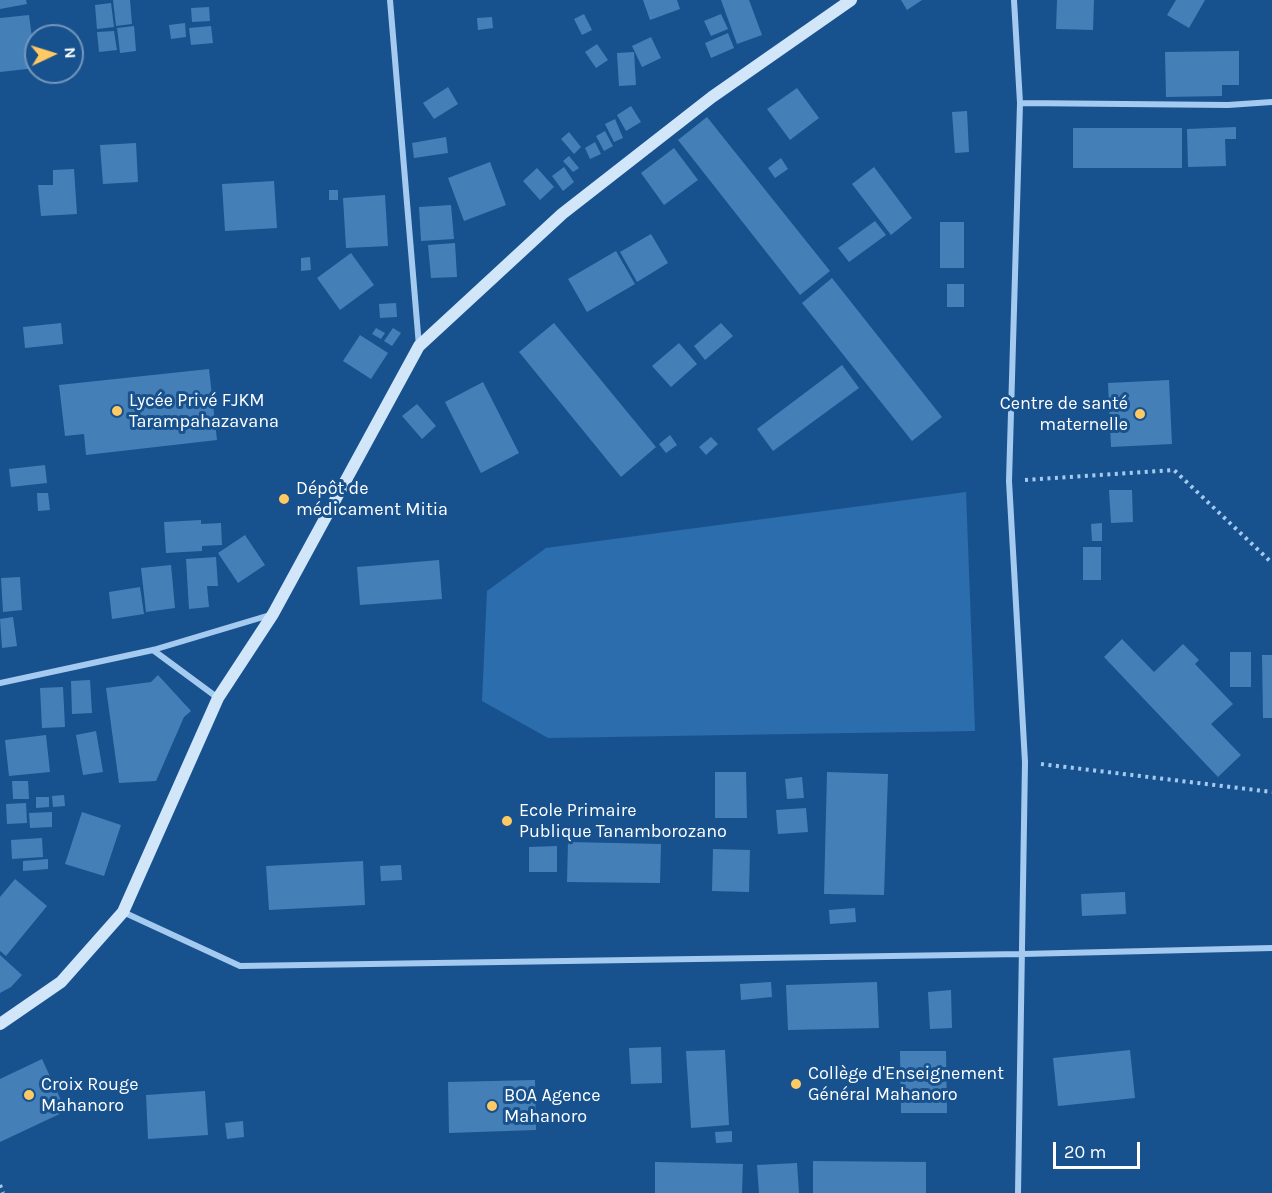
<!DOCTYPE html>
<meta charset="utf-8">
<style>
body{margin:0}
#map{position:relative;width:1272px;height:1193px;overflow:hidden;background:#18528e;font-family:Karla,sans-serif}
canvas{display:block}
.north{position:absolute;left:24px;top:24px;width:60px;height:60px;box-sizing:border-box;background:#18528e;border:2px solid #7497bb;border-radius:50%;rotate:86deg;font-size:16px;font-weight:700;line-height:24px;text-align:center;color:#fff}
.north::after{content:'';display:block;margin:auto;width:21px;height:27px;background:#ffc963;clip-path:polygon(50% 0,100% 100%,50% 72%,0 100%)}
.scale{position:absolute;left:1053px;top:1142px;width:87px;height:27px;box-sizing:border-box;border:3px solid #fff;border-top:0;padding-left:8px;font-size:18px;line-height:21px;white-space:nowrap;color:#fff;-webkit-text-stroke:4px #18528e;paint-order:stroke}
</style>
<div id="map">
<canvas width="1272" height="1193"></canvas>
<div class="north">N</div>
<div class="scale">20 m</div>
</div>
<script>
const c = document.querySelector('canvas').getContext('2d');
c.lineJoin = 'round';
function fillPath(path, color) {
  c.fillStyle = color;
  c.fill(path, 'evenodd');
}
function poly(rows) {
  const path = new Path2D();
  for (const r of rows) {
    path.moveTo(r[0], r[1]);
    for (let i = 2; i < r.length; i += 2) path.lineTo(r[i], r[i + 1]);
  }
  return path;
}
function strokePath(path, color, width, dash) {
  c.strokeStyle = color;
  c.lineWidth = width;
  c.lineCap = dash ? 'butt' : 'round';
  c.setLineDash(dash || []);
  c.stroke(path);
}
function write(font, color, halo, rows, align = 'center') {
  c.font = font + ' Karla,sans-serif';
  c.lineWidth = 6;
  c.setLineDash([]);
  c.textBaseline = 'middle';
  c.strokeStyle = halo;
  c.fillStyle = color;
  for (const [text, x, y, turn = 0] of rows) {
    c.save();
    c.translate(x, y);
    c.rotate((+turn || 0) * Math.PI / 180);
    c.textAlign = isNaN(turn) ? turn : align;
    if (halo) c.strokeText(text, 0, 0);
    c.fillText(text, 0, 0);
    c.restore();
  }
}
fillPath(poly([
 [966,492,975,731,548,738,482,701,487,591,546,548]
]), '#2b6dad');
fillPath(poly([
 [0,0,26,0,27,4,0,9],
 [113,0,130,0,132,24,116,26],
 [643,0,677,0,680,9,650,20],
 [721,0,749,0,762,35,737,44],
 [901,0,922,0,907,10],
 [1057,0,1094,0,1093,30,1056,29],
 [1176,0,1205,0,1189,28,1167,15],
 [111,3,114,27,97,29,95,5],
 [209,7,210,21,192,22,191,8],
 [584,14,592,30,582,35,574,19],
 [721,14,728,29,711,36,704,21],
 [29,15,36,68,0,72,0,18],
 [492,17,493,28,478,30,477,18],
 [185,23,186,37,171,39,169,25],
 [134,26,136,51,120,53,117,28],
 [211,26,213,43,191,45,189,28],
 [114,31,117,50,99,52,97,32],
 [728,33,734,48,711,58,705,43],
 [651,37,661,58,642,67,632,46],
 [77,41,80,53,72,54,72,42],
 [597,44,608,60,596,68,585,52],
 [1239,51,1239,85,1222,85,1222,96,1166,97,1165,52],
 [634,52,636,85,619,86,617,53],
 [448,87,458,104,434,119,423,103],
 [797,88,819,118,790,140,767,109],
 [631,106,641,122,626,131,617,115],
 [967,111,969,152,955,153,952,112],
 [707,117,830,271,800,295,678,140],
 [615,119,623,138,614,142,605,124],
 [1236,127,1236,139,1225,139,1226,166,1188,167,1187,129],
 [1073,128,1182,128,1182,168,1073,168],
 [605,131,613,146,604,151,596,136],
 [569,132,581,147,574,154,561,139],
 [446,137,448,153,414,158,412,143],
 [595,142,601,154,590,159,585,148],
 [136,143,138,182,103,184,100,145],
 [674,148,698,180,664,205,641,173],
 [569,156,579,168,573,172,563,161],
 [781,158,788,169,775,178,768,168],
 [490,162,506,205,464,221,448,178],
 [564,167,574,182,563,191,552,176],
 [874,167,912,218,891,235,852,184],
 [537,168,554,187,540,200,523,181],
 [74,169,77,214,41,216,38,185,53,185,53,170],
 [274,181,277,228,225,231,222,184],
 [329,190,338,190,338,200,329,200],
 [385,195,388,246,346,248,343,198],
 [451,205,454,239,421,241,419,207],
 [875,221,886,235,849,262,838,248],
 [940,222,964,222,964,268,940,268],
 [651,234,668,263,637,282,620,252],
 [455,243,457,277,431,278,428,245],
 [616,251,635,284,587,312,568,279],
 [351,253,374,285,340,310,317,278],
 [310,257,311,270,301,271,301,258],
 [832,278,942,417,912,441,802,303],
 [947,284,964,284,964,307,947,307],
 [396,303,397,317,380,318,379,304],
 [61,323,63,344,25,348,23,327],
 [554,323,656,447,621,477,519,352],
 [721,323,733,336,705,360,694,346],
 [376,328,385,333,381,339,372,334],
 [393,328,401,333,392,346,384,341],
 [360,335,388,353,371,379,343,361],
 [679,343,697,364,671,387,652,366],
 [842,365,859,388,773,451,757,429],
 [209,369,217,440,86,455,84,434,65,436,59,385],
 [1169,380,1172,444,1111,447,1108,383],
 [483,382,519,453,481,473,445,402],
 [417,404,436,426,422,439,402,416],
 [670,435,677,445,666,453,659,444],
 [711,437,718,444,706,455,699,447],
 [45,465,47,483,11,487,9,469],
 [1109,490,1132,490,1133,522,1111,523],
 [37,493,48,493,50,510,38,511],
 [201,520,201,524,221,523,222,545,202,546,202,551,166,553,164,522],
 [1102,523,1102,541,1092,541,1091,524],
 [245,535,265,565,238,583,218,553],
 [1083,547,1101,547,1101,580,1083,580],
 [216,557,218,586,207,586,209,607,189,609,186,559],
 [439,560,442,599,360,605,357,567],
 [171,565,175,608,146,612,141,568],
 [20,577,22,610,3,612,1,578],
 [140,587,144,614,112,619,109,592],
 [13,617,17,646,2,648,0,619],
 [1122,639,1154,672,1183,644,1199,660,1195,664,1233,704,1211,724,1241,755,1218,777,1104,657],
 [1230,652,1251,652,1251,687,1230,687],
 [1262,655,1272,655,1272,718,1263,718],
 [158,675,191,711,184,717,156,781,119,783,106,688,151,682],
 [90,680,92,713,72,714,71,681],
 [63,687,65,727,42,728,40,688],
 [96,731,103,772,83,775,76,735],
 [46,735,50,772,9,776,5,740],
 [715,772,746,772,747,818,715,818],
 [827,772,888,774,884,895,824,894],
 [802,777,804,798,787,799,785,779],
 [12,781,28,781,29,799,13,799],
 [64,795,65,806,53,807,52,796],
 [36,797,49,797,49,807,36,808],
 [26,803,27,823,7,824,6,804],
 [806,808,808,832,778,834,776,810],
 [52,812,52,827,30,828,29,813],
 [82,812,121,825,104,876,65,864],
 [42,838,43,857,12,859,11,840],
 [568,842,661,844,660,883,567,882],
 [557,846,557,872,529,872,529,847],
 [713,849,750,850,749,892,712,891],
 [48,859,48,869,23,871,23,861],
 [363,861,365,905,269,910,266,866],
 [401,865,402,880,381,881,380,866],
 [15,879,47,906,6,956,0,951,0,897],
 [1125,892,1126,914,1082,916,1081,894],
 [855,908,856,922,830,924,829,910],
 [0,955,22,975,11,987,0,993],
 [771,982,772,997,741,1000,740,984],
 [877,982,879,1028,788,1030,786,985],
 [951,990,952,1028,930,1029,928,992],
 [661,1047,662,1083,631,1084,629,1048],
 [725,1050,729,1125,691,1128,686,1051],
 [1130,1050,1135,1098,1058,1106,1053,1058],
 [900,1051,946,1051,947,1113,901,1113],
 [42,1059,66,1111,0,1142,0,1079],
 [535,1080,536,1130,449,1133,448,1082],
 [205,1091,208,1135,148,1139,146,1095],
 [243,1121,244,1137,227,1139,225,1123],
 [732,1131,732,1142,716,1143,715,1132],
 [813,1161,926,1162,926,1193,813,1193],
 [655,1162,743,1164,742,1193,655,1193],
 [797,1163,799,1193,759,1193,757,1165]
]), '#457fb8');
strokePath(poly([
 [1025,480,1174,470,1272,563],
 [1041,764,1272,792],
 [0,1185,3,1193]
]), '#a5caef', 4, [3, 4.5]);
strokePath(poly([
 [390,0,419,346],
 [1014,0,1020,103,1009,481,1025,762,1018,1193],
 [1020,103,1228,105,1272,102],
 [153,650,218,698],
 [0,683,153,650,270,615],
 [123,912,240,966,1022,954,1272,948]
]), '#a5caef', 6);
strokePath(poly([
 [0,1024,61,982,123,912,218,698,273,614,419,346,562,214,712,97,851,0]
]), '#d2e6fa', 12);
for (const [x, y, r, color] of [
 [117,411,6,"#ffc963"],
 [1140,414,6,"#ffc963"],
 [284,499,6,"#ffc963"],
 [507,821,6,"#ffc963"],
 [796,1084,6,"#ffc963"],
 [29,1095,6,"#ffc963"],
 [492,1106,6,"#ffc963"]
]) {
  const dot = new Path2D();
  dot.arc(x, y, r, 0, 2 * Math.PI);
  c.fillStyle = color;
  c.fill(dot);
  strokePath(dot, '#18528e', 2);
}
write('18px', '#fff', '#18528e', [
 ["Lycée Privé FJKM",129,401],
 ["Tarampahazavana",129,422],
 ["Centre de santé",1128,404,"right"],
 ["maternelle",1128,425,"right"],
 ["Dépôt de",296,489],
 ["médicament Mitia",296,510],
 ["Ecole Primaire",519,811],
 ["Publique Tanamborozano",519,832],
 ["Collège d'Enseignement",808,1074],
 ["Général Mahanoro",808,1095],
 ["Croix Rouge",41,1085],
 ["Mahanoro",41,1106],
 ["BOA Agence",504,1096],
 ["Mahanoro",504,1117]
], 'left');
</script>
